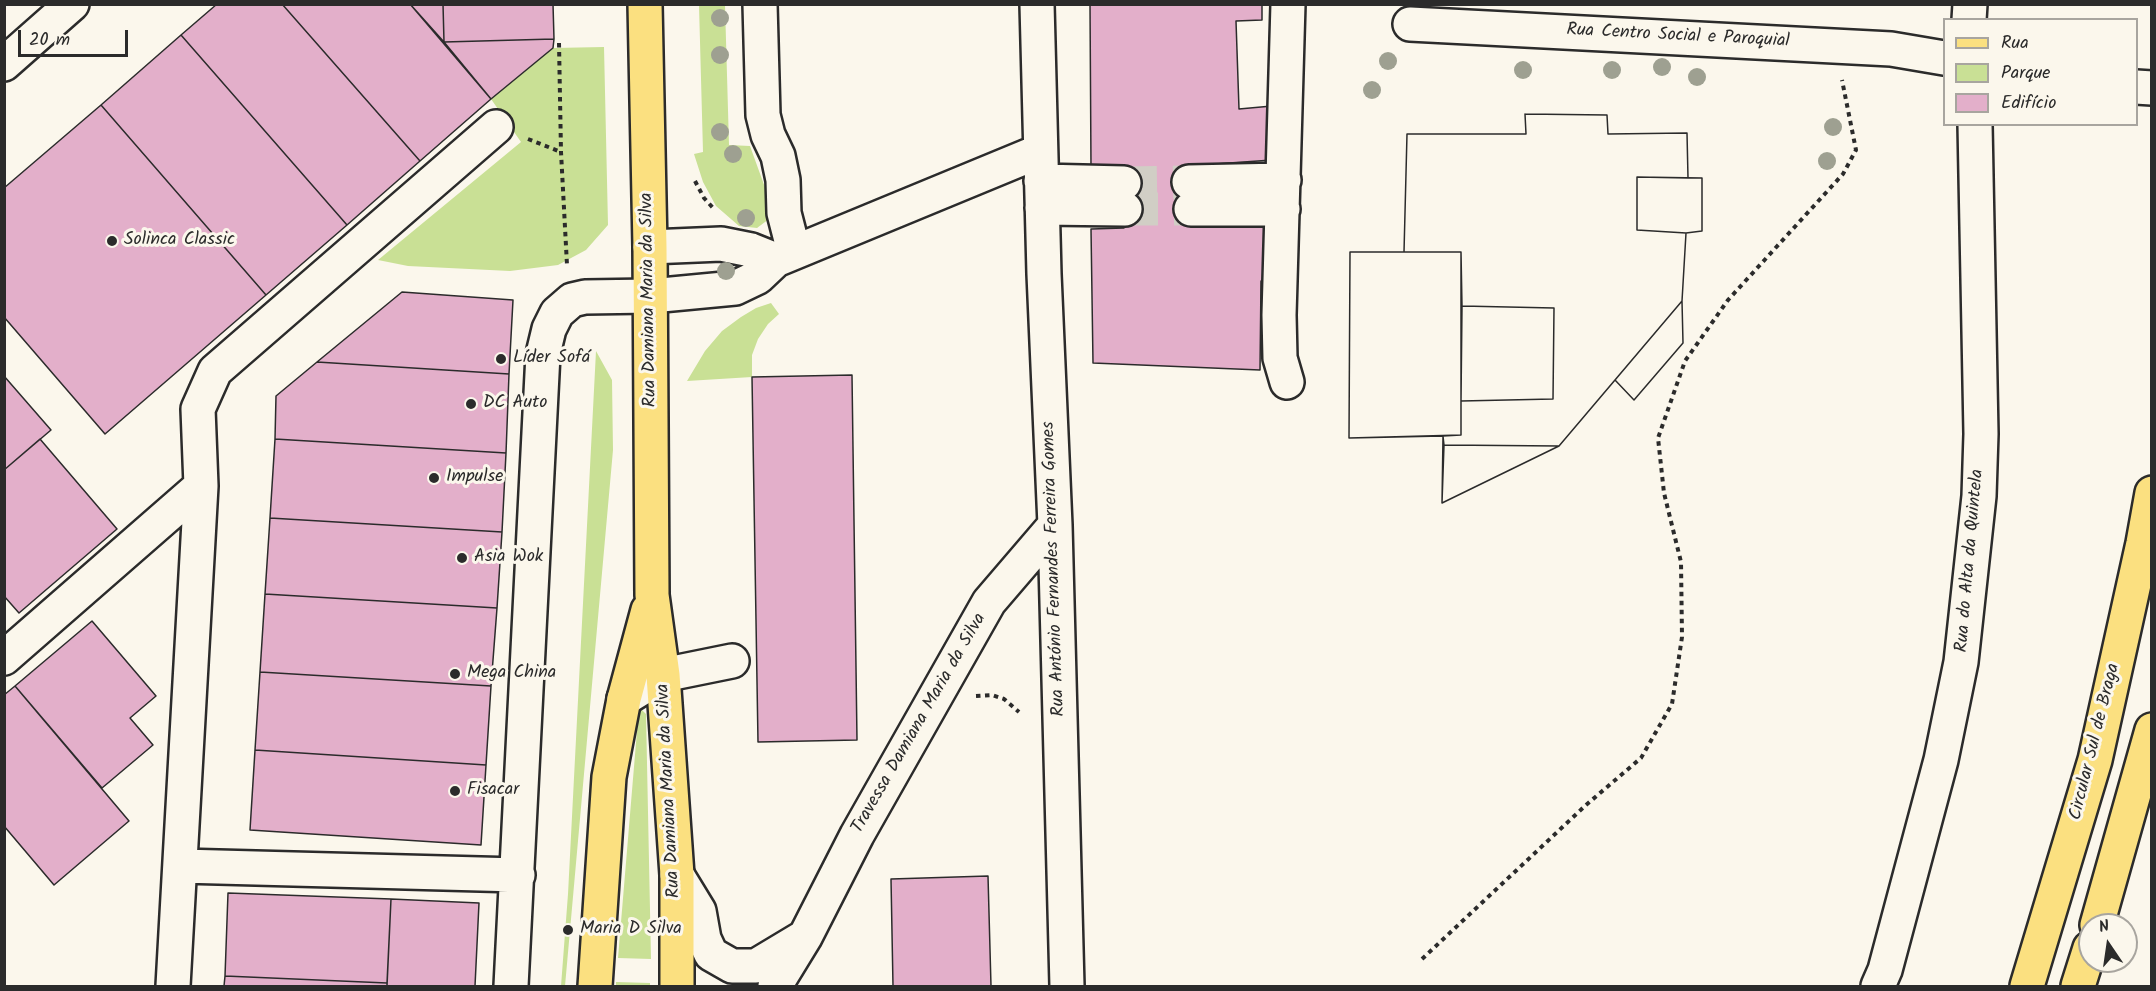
<!DOCTYPE html>
<meta charset="utf-8">
<style>
body{margin:0}
#map{position:relative;width:2156px;height:991px;overflow:hidden;background:#fbf7ec;font-family:Kalam,sans-serif}
canvas{display:block}
.frame{position:absolute;inset:0;border:6px solid #2b2b2b;pointer-events:none}
.legend{position:absolute;left:1943px;top:18px;width:195px;height:108px;box-sizing:border-box;background:#fbf7ec;border:2px solid #a8a59f;margin:0;padding:8px 10px;list-style:none;font-size:18px;color:#2b2b2b}
.legend li{display:flex;align-items:center;gap:12px;height:30px}
.legend b{width:30px;border:2px solid #a8a59f}
.north{position:absolute;left:2078px;top:913px;width:60px;height:60px;box-sizing:border-box;background:#fbf7ec;border:2px solid #a8a59f;border-radius:50%;rotate:347deg;font-size:16px;font-weight:700;line-height:24px;text-align:center;color:#2b2b2b}
.north::after{content:'';display:block;margin:auto;width:21px;height:27px;background:#2b2b2b;clip-path:polygon(50% 0,100% 100%,50% 72%,0 100%)}
.scale{position:absolute;left:18px;top:30px;width:110px;height:27px;box-sizing:border-box;border:3px solid #2b2b2b;border-top:0;padding-left:8px;font-size:18px;line-height:21px;white-space:nowrap;color:#2b2b2b;-webkit-text-stroke:4px #fbf7ec;paint-order:stroke}
</style>
<div id="map">
<canvas width="2156" height="991"></canvas>
<div class="frame"></div>
<ul class="legend">
<li><b style="height:8px;background:#fbe080"></b>Rua</li>
<li><b style="height:16px;background:#c9e095"></b>Parque</li>
<li><b style="height:16px;background:#e3afca"></b>Edifício</li>
</ul>
<div class="north">N</div>
<div class="scale">20 m</div>
</div>
<script>
const c = document.querySelector('canvas').getContext('2d');
c.lineJoin = 'round';
function fillPath(path, color) {
  c.fillStyle = color;
  c.fill(path, 'evenodd');
}
function poly(rows) {
  const path = new Path2D();
  for (const r of rows) {
    path.moveTo(r[0], r[1]);
    for (let i = 2; i < r.length; i += 2) path.lineTo(r[i], r[i + 1]);
  }
  return path;
}
function strokePath(path, color, width, dash) {
  c.strokeStyle = color;
  c.lineWidth = width;
  c.lineCap = dash ? 'butt' : 'round';
  c.setLineDash(dash || []);
  c.stroke(path);
}
function write(font, color, halo, rows, align = 'center') {
  c.font = font + ' Kalam,sans-serif';
  c.lineWidth = 6;
  c.setLineDash([]);
  c.textBaseline = 'middle';
  c.strokeStyle = halo;
  c.fillStyle = color;
  for (const [text, x, y, turn = 0] of rows) {
    c.save();
    c.translate(x, y);
    c.rotate((+turn || 0) * Math.PI / 180);
    c.textAlign = isNaN(turn) ? turn : align;
    if (halo) c.strokeText(text, 0, 0);
    c.fillText(text, 0, 0);
    c.restore();
  }
}
fillPath(poly([
 [699,5,725,5,729,145,750,146,767,193,769,219,757,228,739,226,716,206,703,182,694,154,703,152],
 [604,47,608,225,586,250,558,265,510,271,408,266,378,260,521,142,491,99,553,48],
 [771,303,779,314,768,324,758,339,752,355,752,377,687,381,705,351,722,331,741,317,756,308],
 [596,351,612,380,613,450,565,986,561,986,568,894],
 [639,707,646,714,651,959,618,958],
 [616,982,650,983,650,986,616,986]
]), '#c9e095');
const building = poly([
 [217,4,282,4,420,161,347,225,181,35,217,4],
 [282,4,410,4,491,99,420,161,282,4],
 [410,4,443,4,444,42,410,4],
 [443,4,553,4,554,39,444,42,443,4],
 [1090,4,1262,4,1262,20,1236,21,1239,109,1272,106,1272,160,1187,166,1191,227,1272,224,1274,281,1261,281,1260,370,1093,363,1091,229,1124,228,1125,194,1091,168,1090,4],
 [181,35,347,225,266,295,101,105,181,35],
 [554,39,553,48,491,99,444,42,554,39],
 [101,105,266,295,105,434,4,317,4,188,101,105],
 [1525,114,1607,115,1608,134,1687,133,1688,178,1702,178,1702,231,1686,233,1682,301,1683,343,1634,400,1615,380,1559,446,1442,503,1443,436,1349,438,1350,252,1404,252,1407,134,1526,134,1525,114],
 [1462,306,1554,308,1553,399,1461,401,1462,306],
 [1525,114,1607,115,1608,134,1687,133,1688,178,1637,177,1637,230,1686,233,1682,301,1559,446,1444,445,1443,436,1461,435,1461,401,1553,399,1554,308,1462,306,1461,252,1404,252,1407,134,1526,134,1525,114],
 [1637,177,1702,178,1702,231,1686,233,1637,230,1637,177],
 [1350,252,1461,252,1461,435,1349,438,1350,252],
 [402,292,513,300,509,374,317,362,402,292],
 [1682,301,1683,343,1634,400,1615,380,1682,301],
 [317,362,509,374,506,453,275,439,276,396,317,362],
 [852,375,857,740,758,742,752,377,852,375],
 [4,376,51,430,4,470,4,376],
 [40,439,117,529,19,613,4,596,4,470,40,439],
 [275,439,506,453,502,532,270,518,275,439],
 [1444,445,1559,446,1442,503,1444,445],
 [270,518,502,532,497,608,265,594,270,518],
 [265,594,497,608,491,686,260,672,265,594],
 [92,621,156,696,130,718,153,745,102,788,15,686,92,621],
 [260,672,491,686,486,765,255,750,260,672],
 [15,686,129,821,54,885,4,826,4,695,15,686],
 [255,750,486,765,481,845,250,830,255,750],
 [988,876,991,986,893,986,891,879,988,876],
 [228,893,391,899,387,983,225,976,228,893],
 [391,899,479,903,475,986,387,986,391,899],
 [225,976,387,983,387,986,224,986,225,976]
]);
fillPath(building, '#e3afca');
strokePath(building, '#2b2b2b', 1.5);
strokePath(poly([
 [1124,183,1189,182],
 [1125,209,1191,209]
]), '#d1cec5', 33, [33, 16]);
const minor = poly([
 [760,4,763,115,768,135,778,156,783,180,784,213,794,252],
 [1037,4,1044,274,1055,525,1067,986],
 [1969,20,1970,4],
 [1410,24,1891,49,1944,58],
 [4,64,72,4],
 [2136,87,2152,88],
 [1041,181,1124,183],
 [1189,182,1284,180],
 [1042,208,1125,209],
 [1191,209,1283,209],
 [650,247,721,244,751,250,776,260],
 [1287,382,1280,358,1279,315,1288,4],
 [4,658,201,486],
 [624,699,663,675,732,661],
 [181,866,518,875],
 [677,875,699,911,704,939,711,954,732,966,756,966,801,939],
 [173,986,201,486,198,409,215,371,496,127],
 [511,986,543,354,549,329,557,313,572,300,585,297,651,296,735,288,758,277,776,260,1040,151],
 [775,986,805,937,857,835,989,602,1055,525],
 [1878,986,1885,970,1941,760,1961,662,1979,496,1981,434,1975,124]
]);
const major = poly([
 [645,4,650,247,652,595,663,675,677,875,677,986],
 [595,986,609,777,624,699,648,610]
]);
const highway = poly([
 [2097,925,2152,730],
 [2027,986,2095,760,2143,543,2152,493],
 [2078,986,2090,948]
]);
strokePath(minor, '#2b2b2b', 38);
strokePath(major, '#2b2b2b', 38);
strokePath(highway, '#2b2b2b', 38);
strokePath(poly([
 [559,43,561,152,567,265],
 [528,139,561,152],
 [695,181,704,198,714,209],
 [976,696,992,695,1004,699,1019,712],
 [1422,959,1586,805,1641,758,1672,704,1682,637,1681,562,1664,493,1658,438,1685,361,1728,300,1843,174,1856,150,1842,80]
]), '#2b2b2b', 4, [4.5, 4.5]);
strokePath(minor, '#fbf7ec', 33);
strokePath(major, '#fbe080', 33);
strokePath(highway, '#fbe080', 33);
c.fillStyle = '#9ea091';
for (const [x, y] of [
 [720,18],
 [720,55],
 [1388,61],
 [1662,67],
 [1523,70],
 [1612,70],
 [1697,77],
 [1372,90],
 [1833,127],
 [720,132],
 [733,154],
 [1827,161],
 [746,218],
 [726,271]
]) {
  c.beginPath();
  c.arc(x, y, 9, 0, 2 * Math.PI);
  c.fill();
}
for (const [x, y, r, color] of [
 [112,241,6,"#2b2b2b"],
 [501,359,6,"#2b2b2b"],
 [471,404,6,"#2b2b2b"],
 [434,478,6,"#2b2b2b"],
 [462,558,6,"#2b2b2b"],
 [455,674,6,"#2b2b2b"],
 [455,791,6,"#2b2b2b"],
 [568,930,6,"#2b2b2b"]
]) {
  const dot = new Path2D();
  dot.arc(x, y, r, 0, 2 * Math.PI);
  c.fillStyle = color;
  c.fill(dot);
  strokePath(dot, '#fbf7ec', 2);
}
write('18px', '#2b2b2b', '#fbf7ec', [
 ["Rua Centro Social e Paroquial",1678,37,3],
 ["Rua Damiana Maria da Silva",650,300,-91],
 ["Rua do Alta da Quintela",1971,561,-85],
 ["Rua António Fernandes Ferreira Gomes",1055,569,-92],
 ["Travessa Damiana Maria da Silva",920,724,-60],
 ["Circular Sul de Braga",2096,742,-76],
 ["Rua Damiana Maria da Silva",670,791,-93]
]);
write('18px', '#2b2b2b', '#fbf7ec', [
 ["Solinca Classic",124,241],
 ["Líder Sofá",513,359],
 ["DC Auto",483,404],
 ["Impulse",446,478],
 ["Asia Wok",474,558],
 ["Mega China",467,674],
 ["Fisacar",467,791],
 ["Maria D Silva",580,930]
], 'left');
</script>
